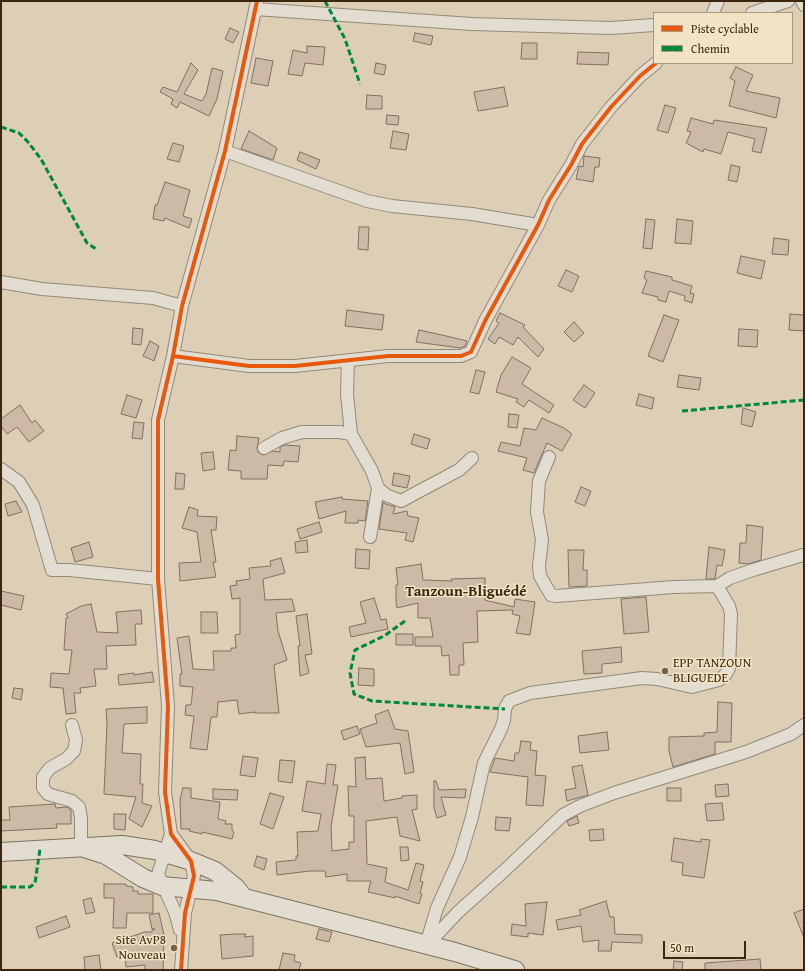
<!DOCTYPE html>
<meta charset="utf-8">
<style>
body{margin:0}
#map{position:relative;width:805px;height:971px;overflow:hidden;background:#dccfb6;font-family:"Gentium Book Plus",serif}
canvas{display:block}
.frame{position:absolute;inset:0;border:2px solid #3c270e;pointer-events:none}
.legend{position:absolute;left:653px;top:12px;width:140px;height:52px;box-sizing:border-box;background:#f3e3c5;border:1px solid #aa987c;margin:0;padding:5px 7px;list-style:none;font-size:12px;color:#3c270e}
.legend li{display:flex;align-items:center;gap:8px;height:20px}
.legend b{width:20px;border:1px solid #aa987c}
.scale{position:absolute;left:663px;top:941px;width:83px;height:18px;box-sizing:border-box;border:2px solid #3c270e;border-top:0;padding-left:5px;font-size:12px;line-height:14px;white-space:nowrap;color:#3c270e;-webkit-text-stroke:3px #f3e3c5;paint-order:stroke}
</style>
<div id="map">
<canvas width="805" height="971"></canvas>
<div class="frame"></div>
<ul class="legend">
<li><b style="height:5px;background:#e8590c"></b>Piste cyclable</li>
<li><b style="height:5px;background:#00873e"></b>Chemin</li>
</ul>
<div class="scale">50 m</div>
</div>
<script>
const c = document.querySelector('canvas').getContext('2d');
c.lineJoin = 'round';
function fillPath(path, color) {
  c.fillStyle = color;
  c.fill(path, 'evenodd');
}
function poly(rows) {
  const path = new Path2D();
  for (const r of rows) {
    path.moveTo(r[0], r[1]);
    for (let i = 2; i < r.length; i += 2) path.lineTo(r[i], r[i + 1]);
  }
  return path;
}
function strokePath(path, color, width, dash) {
  c.strokeStyle = color;
  c.lineWidth = width;
  c.lineCap = dash ? 'butt' : 'round';
  c.setLineDash(dash || []);
  c.stroke(path);
}
function write(font, color, halo, rows, align = 'center') {
  c.font = font + ' "Gentium Book Plus",serif';
  c.lineWidth = 3;
  c.setLineDash([]);
  c.textBaseline = 'middle';
  c.strokeStyle = halo;
  c.fillStyle = color;
  for (const [text, x, y, turn = 0] of rows) {
    c.save();
    c.translate(x, y);
    c.rotate((+turn || 0) * Math.PI / 180);
    c.textAlign = isNaN(turn) ? turn : align;
    if (halo) c.strokeText(text, 0, 0);
    c.fillText(text, 0, 0);
    c.restore();
  }
}
const building = poly([
 [230,28,239,32,233,43,225,39,230,28],
 [415,33,433,36,431,45,413,41,415,33],
 [522,43,537,43,537,59,521,59,522,43],
 [307,46,325,47,323,65,305,63,302,76,288,74,293,50,307,53,307,46],
 [578,52,609,53,608,65,577,64,578,52],
 [256,58,273,61,268,86,251,83,256,58],
 [191,63,198,70,184,94,202,101,206,94,212,68,223,71,217,99,209,116,180,102,177,108,171,104,173,99,160,92,163,87,177,92,191,63],
 [376,63,386,65,384,75,374,73,376,63],
 [736,67,753,75,746,91,780,98,776,118,729,106,735,81,730,78,736,67],
 [504,87,508,106,478,111,474,92,504,87],
 [367,95,382,96,382,109,366,109,367,95],
 [665,105,676,108,668,133,657,130,665,105],
 [387,115,399,116,398,125,386,124,387,115],
 [691,118,713,124,714,120,767,128,761,153,752,151,755,139,728,132,721,154,704,149,703,152,686,143,691,132,687,131,691,118],
 [249,131,277,148,273,160,241,149,249,131],
 [393,131,409,134,406,150,390,148,393,131],
 [173,143,184,146,179,162,167,159,173,143],
 [300,152,320,160,316,169,297,160,300,152],
 [584,156,600,158,599,167,595,167,593,182,576,179,579,166,583,167,584,156],
 [731,165,740,167,737,182,728,180,731,165],
 [165,182,190,190,183,216,192,219,189,228,165,218,164,221,153,219,155,205,157,205,165,182],
 [646,219,655,220,652,249,643,248,646,219],
 [677,219,693,221,691,244,675,243,677,219],
 [359,227,369,227,368,250,358,249,359,227],
 [774,238,789,240,788,255,772,254,774,238],
 [741,256,765,261,761,279,737,273,741,256],
 [566,270,579,276,572,292,558,286,566,270],
 [646,271,672,277,672,280,692,286,690,293,694,294,692,303,684,300,685,296,669,291,666,302,658,300,658,297,642,293,647,280,644,278,646,271],
 [347,310,384,315,382,330,345,326,347,310],
 [500,313,525,325,523,327,544,349,538,357,518,337,513,345,499,337,495,344,488,339,499,323,496,321,500,313],
 [790,314,804,315,804,331,789,330,790,314],
 [664,315,679,320,663,362,648,356,664,315],
 [574,322,584,333,574,342,564,332,574,322],
 [133,328,143,329,141,345,132,344,133,328],
 [739,329,758,330,757,347,738,346,739,329],
 [419,330,442,335,467,341,465,346,460,348,416,342,419,330],
 [150,341,159,346,154,361,143,356,150,341],
 [512,357,531,368,522,384,554,405,549,413,529,400,524,407,516,402,518,399,496,392,501,375,512,357],
 [476,370,485,372,479,394,470,392,476,370],
 [679,375,701,378,699,390,677,387,679,375],
 [584,385,595,393,585,408,573,400,584,385],
 [639,394,654,398,652,409,636,405,639,394],
 [127,395,142,400,136,418,121,414,127,395],
 [20,405,32,423,35,420,44,431,29,442,17,427,7,434,1,426,1,419,20,405],
 [743,408,756,412,752,427,741,424,743,408],
 [509,414,519,415,517,428,508,427,509,414],
 [542,418,564,428,572,434,562,451,547,443,534,473,523,470,527,458,498,451,501,442,520,446,524,428,536,430,542,418],
 [134,422,144,423,142,439,132,438,134,422],
 [414,434,430,439,427,449,411,444,414,434],
 [237,436,259,438,257,448,258,452,263,455,273,451,280,452,280,447,285,445,300,446,298,462,284,461,283,466,268,465,267,479,241,479,241,471,228,470,230,450,236,451,237,436],
 [213,452,215,469,203,471,201,453,213,452],
 [176,473,185,474,184,489,175,489,176,473],
 [394,473,410,476,407,488,392,485,394,473],
 [581,487,591,491,585,506,575,502,581,487],
 [342,497,342,499,368,501,365,521,358,520,358,523,345,523,346,511,319,519,315,502,342,497],
 [16,501,22,512,8,516,5,504,16,501],
 [383,503,395,507,393,514,407,511,408,516,419,518,413,542,405,540,407,533,379,529,383,503],
 [189,507,198,510,197,516,217,517,216,530,211,530,216,562,213,562,216,577,180,581,179,563,201,562,197,532,182,528,189,507],
 [319,522,322,532,300,539,297,529,319,522],
 [747,525,763,527,761,560,748,564,739,563,740,543,746,543,747,525],
 [307,540,308,552,296,553,295,542,307,540],
 [89,542,93,557,75,562,71,548,89,542],
 [709,547,725,550,722,566,717,565,715,579,706,579,709,547],
 [356,549,370,550,369,569,355,568,356,549],
 [568,550,584,550,583,570,587,570,587,586,569,587,568,550],
 [281,558,285,573,263,579,265,600,292,599,295,611,276,613,278,631,287,660,274,665,279,713,255,713,255,712,239,714,237,700,218,702,217,717,211,717,207,750,190,748,194,716,185,715,186,705,191,705,193,687,180,686,180,674,182,674,177,638,189,636,193,669,214,670,213,651,231,651,231,648,236,648,235,635,240,634,240,598,232,599,230,586,237,585,236,581,250,579,249,568,271,566,270,561,281,558],
 [421,564,423,580,452,581,451,579,485,578,485,600,514,607,515,599,535,602,530,635,516,633,520,616,512,614,513,610,477,611,478,642,463,643,464,665,459,665,459,675,450,675,449,655,442,656,441,646,415,646,415,637,433,637,430,618,418,618,418,603,397,608,396,603,396,585,398,585,396,568,421,564],
 [1,591,24,596,21,610,1,605,1,591],
 [646,597,649,632,624,634,621,599,646,597],
 [374,598,381,620,386,619,388,629,351,637,349,627,366,623,360,602,374,598],
 [91,604,97,632,118,633,116,612,141,610,142,624,135,624,136,645,106,646,107,669,94,669,96,686,80,688,81,693,74,693,76,713,66,714,63,688,50,687,51,673,69,674,72,650,64,650,66,618,68,618,66,614,81,606,91,604],
 [201,612,217,612,218,633,201,633,201,612],
 [307,614,312,654,305,655,309,673,300,676,298,646,300,646,296,616,307,614],
 [396,634,413,634,413,645,396,645,396,634],
 [621,647,622,662,602,664,602,673,584,674,582,651,621,647],
 [359,668,374,669,374,686,358,685,359,668],
 [152,672,154,682,119,685,118,675,134,673,134,675,152,672],
 [14,688,23,689,21,700,12,698,14,688],
 [718,702,732,703,731,742,715,742,715,754,673,767,669,751,669,737,704,736,704,733,717,732,718,702],
 [147,707,147,723,124,724,122,753,141,754,140,784,143,784,142,803,152,806,142,827,129,819,136,797,104,794,107,725,106,709,147,707],
 [388,710,395,729,408,731,414,772,405,774,400,743,366,747,360,729,377,723,375,715,388,710],
 [357,726,360,734,344,740,341,731,357,726],
 [607,732,609,750,580,753,578,736,607,732],
 [521,741,531,742,530,750,537,751,535,775,546,776,543,806,526,805,528,777,490,772,495,758,514,761,515,753,519,753,521,741],
 [243,756,258,758,255,777,240,775,243,756],
 [365,757,366,779,382,778,384,801,402,798,402,796,417,795,417,809,412,810,420,841,400,836,397,817,366,821,367,864,387,868,385,882,408,890,416,863,424,865,420,881,423,882,420,893,422,894,419,904,395,896,395,898,368,892,371,881,347,881,347,874,326,877,325,871,310,871,277,875,276,862,296,860,296,856,298,856,297,832,318,831,321,814,302,811,307,781,325,784,327,764,336,765,333,785,338,785,331,827,332,851,349,849,349,842,354,842,354,816,349,816,348,786,356,787,355,758,365,757],
 [280,760,295,761,292,783,278,781,280,760],
 [582,765,588,795,567,801,565,790,576,788,572,767,582,765],
 [434,781,436,781,439,790,466,789,465,798,441,797,446,815,437,818,434,808,434,781],
 [728,784,729,796,716,797,715,785,728,784],
 [183,788,191,788,191,798,220,802,218,819,226,821,225,824,232,824,232,830,234,832,232,839,202,832,202,834,189,831,190,829,181,829,180,799,183,788],
 [667,788,681,788,681,801,667,801,667,788],
 [213,789,238,790,237,800,213,799,213,789],
 [270,793,284,797,273,829,260,824,270,793],
 [722,803,724,820,707,821,705,804,722,803],
 [55,804,56,808,67,807,71,810,71,824,56,824,57,828,1,831,1,820,10,820,9,807,55,804],
 [114,814,126,814,125,830,114,829,114,814],
 [577,816,579,823,569,826,567,821,577,816],
 [496,817,511,818,509,831,495,830,496,817],
 [603,829,604,840,590,841,589,830,603,829],
 [674,838,701,842,701,839,710,840,704,878,682,875,683,863,671,861,674,838],
 [400,847,408,847,409,860,401,861,400,847],
 [257,856,267,859,264,870,254,866,257,856],
 [104,884,126,884,126,886,133,887,133,891,138,891,138,894,153,894,153,913,127,913,126,928,113,928,114,898,104,898,104,884],
 [91,898,95,912,86,914,83,900,91,898],
 [606,901,610,917,614,917,615,934,642,935,642,943,612,942,611,951,598,951,599,940,583,942,581,926,558,930,556,920,581,915,579,910,606,901],
 [547,902,543,935,528,933,528,937,511,935,512,924,526,926,525,904,547,902],
 [804,909,804,938,794,913,804,909],
 [159,913,164,935,163,970,145,970,145,965,126,967,125,954,117,957,112,943,145,932,152,932,152,930,155,929,152,929,149,915,159,913],
 [66,916,70,927,39,938,36,927,66,916],
 [319,929,332,932,329,942,316,939,319,929],
 [236,934,246,934,244,937,253,936,253,956,222,959,220,935,236,934],
 [283,953,295,955,294,961,301,963,299,970,279,970,283,953],
 [99,955,101,970,85,970,84,957,99,955],
 [760,959,761,970,705,970,705,963,760,959],
 [674,961,683,962,682,970,673,970,674,961]
]);
fillPath(building, '#ccb9a6');
strokePath(building, '#7c7262', 1);
const street = poly([
 [802,1,804,5],
 [255,9,472,24,611,28,654,25],
 [713,13,718,1],
 [752,13,788,1],
 [225,151,367,201,392,206,472,214,538,225],
 [1,282,42,289,153,298,182,306],
 [173,356,249,366,295,366,388,356,461,356,471,352,485,321,538,225,549,200,571,165,582,144,611,107,640,76,656,63],
 [348,360,347,394,351,434,372,471,378,488,370,537],
 [264,448,282,438,302,432,339,432,351,434],
 [549,457,539,481,537,512,542,540,539,566,540,576,551,595,556,596,674,587,717,586,730,578,753,570,803,555],
 [1,469,19,482,33,505,52,570,69,570,158,579],
 [378,488,386,495,401,501,459,470,472,458],
 [72,725,76,740,74,751,66,759,50,768,43,777,43,788,48,794,72,801,79,807,81,818,81,847],
 [171,834,158,874,175,912,180,930],
 [429,943,458,912,504,871,563,815,580,806,614,793,746,752,791,734,804,725],
 [426,945,437,908,460,857,472,817,484,763,501,729,504,720,505,709,509,701,530,693,642,678,657,679,692,687,719,680,726,674,729,668,731,614,729,606,717,586],
 [181,970,185,913,194,876,191,861,171,834,165,792,168,706,158,579,158,420,173,356,182,306,225,151,257,1]
]);
const secondary = poly([
 [81,847,106,855,143,878,162,886,217,891,455,952,515,970],
 [1,852,122,845,155,850,191,861,215,871,235,887,244,898]
]);
strokePath(street, '#938978', 14);
strokePath(secondary, '#7c7262', 20);
strokePath(street, '#e3dcd0', 12);
strokePath(secondary, '#e3dcd0', 18);
strokePath(poly([
 [325,1,345,39,360,84],
 [1,127,19,133,28,142,41,159,87,243,96,249],
 [682,411,804,400],
 [405,621,384,636,355,650,350,673,354,694,372,701,505,709],
 [1,887,30,887,35,883,40,849]
]), '#00873e', 3, [6, 3]);
strokePath(poly([
 [173,356,249,366,295,366,388,356,461,356,471,352,485,321,538,225,549,200,571,165,582,144,611,107,640,76,656,63],
 [181,970,185,913,194,876,191,861,171,834,165,792,168,706,158,579,158,420,173,356,182,306,225,151,257,1]
]), '#e8590c', 4);
for (const [x, y, r, color] of [
 [665,671,4,"#746249"],
 [174,948,4,"#746249"]
]) {
  const dot = new Path2D();
  dot.arc(x, y, r, 0, 2 * Math.PI);
  c.fillStyle = color;
  c.fill(dot);
  strokePath(dot, '#f3e3c5', 1.5);
}
write('13px', '#3c270e', '#f3e3c5', [
 ["EPP TANZOUN",673,664],
 ["BLIGUEDE",673,679],
 ["Site AvP8",166,941,"right"],
 ["Nouveau",166,956,"right"]
], 'left');
write('bold 15px', '#3c270e', '#f3e3c5', [
 ["Tanzoun-Bliguédé",466,592]
]);
</script>
